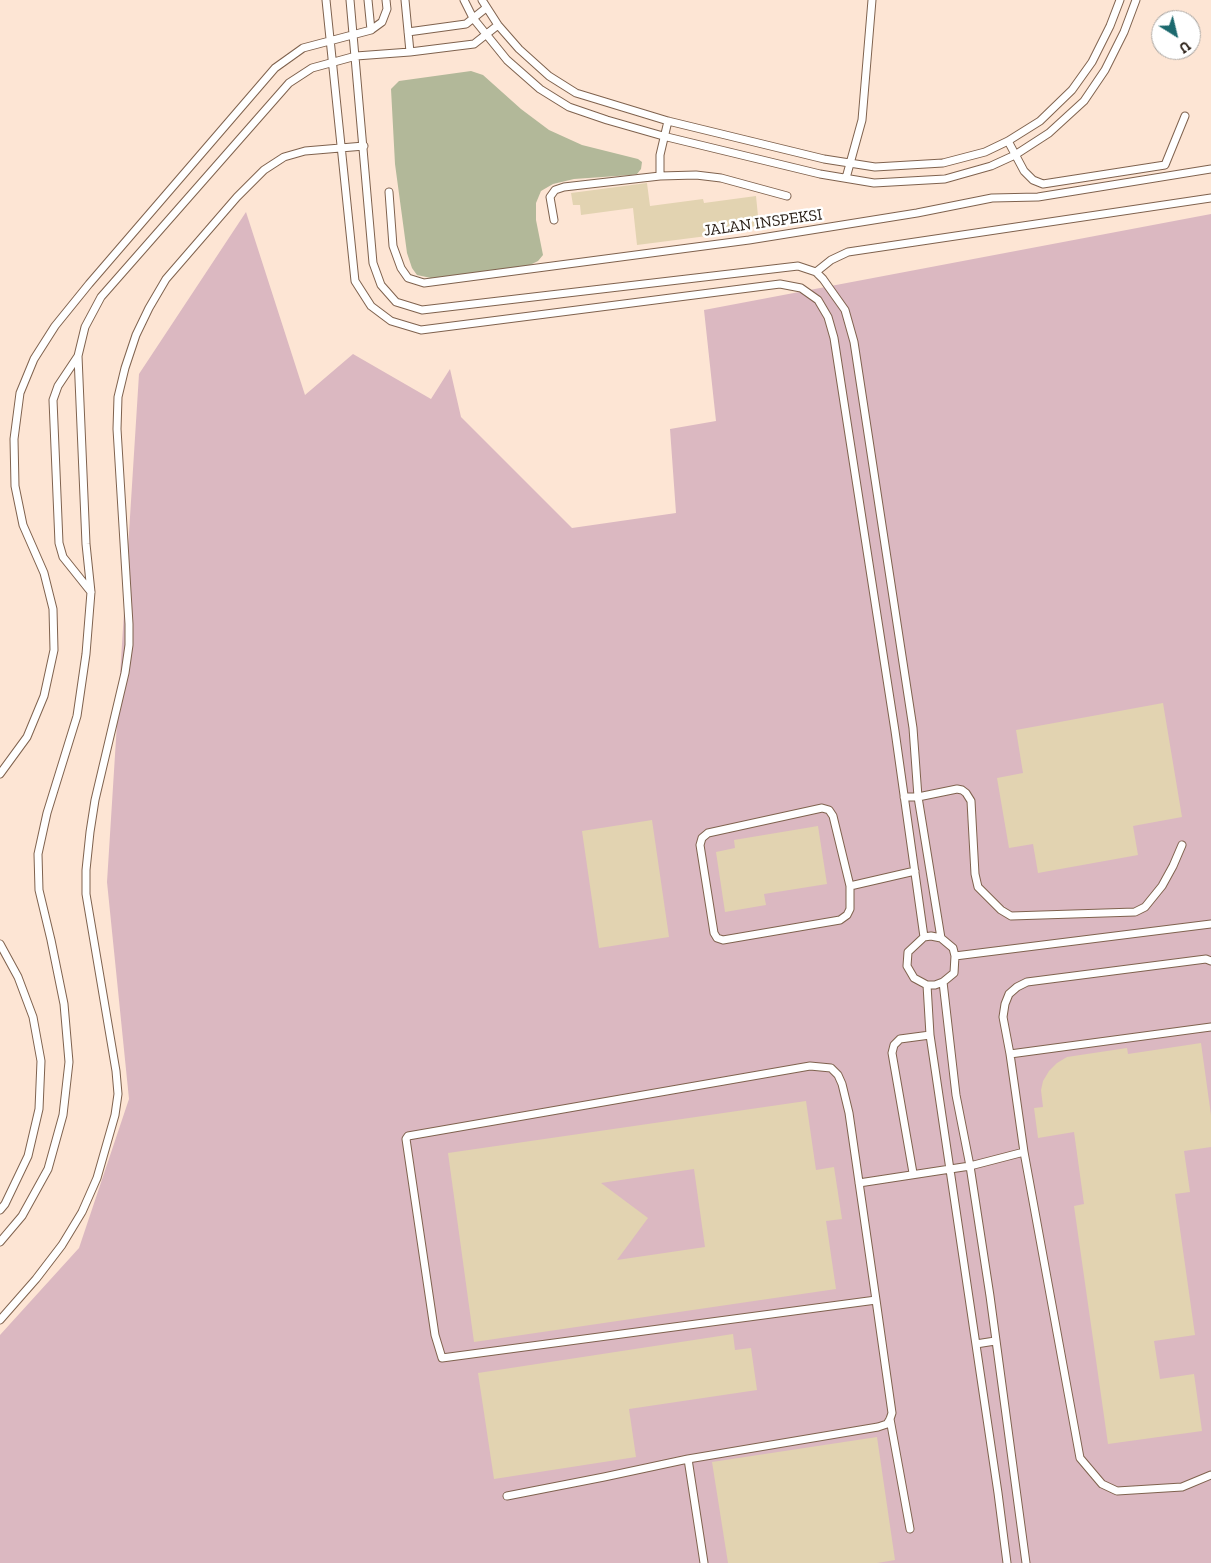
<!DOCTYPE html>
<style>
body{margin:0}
#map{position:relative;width:1211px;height:1563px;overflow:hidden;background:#fcefe5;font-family:"Zilla Slab",serif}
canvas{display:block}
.north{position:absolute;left:1151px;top:10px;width:50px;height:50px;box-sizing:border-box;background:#fff;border:1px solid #a9a5a1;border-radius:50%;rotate:144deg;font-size:14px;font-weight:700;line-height:20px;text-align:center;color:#281d14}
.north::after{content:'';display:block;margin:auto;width:18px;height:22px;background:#1c696e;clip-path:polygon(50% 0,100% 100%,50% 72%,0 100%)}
</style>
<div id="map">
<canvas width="1211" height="1563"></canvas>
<div class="north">U</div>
</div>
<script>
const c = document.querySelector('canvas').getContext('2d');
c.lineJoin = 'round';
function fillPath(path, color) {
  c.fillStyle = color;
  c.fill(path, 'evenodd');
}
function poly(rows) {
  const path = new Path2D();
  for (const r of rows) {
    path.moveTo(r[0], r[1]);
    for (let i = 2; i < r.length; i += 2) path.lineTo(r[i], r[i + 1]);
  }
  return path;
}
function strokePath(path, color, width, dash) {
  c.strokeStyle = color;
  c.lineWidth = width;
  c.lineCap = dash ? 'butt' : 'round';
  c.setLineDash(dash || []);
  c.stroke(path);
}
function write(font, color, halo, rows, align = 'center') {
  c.font = font + ' "Zilla Slab",serif';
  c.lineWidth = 5;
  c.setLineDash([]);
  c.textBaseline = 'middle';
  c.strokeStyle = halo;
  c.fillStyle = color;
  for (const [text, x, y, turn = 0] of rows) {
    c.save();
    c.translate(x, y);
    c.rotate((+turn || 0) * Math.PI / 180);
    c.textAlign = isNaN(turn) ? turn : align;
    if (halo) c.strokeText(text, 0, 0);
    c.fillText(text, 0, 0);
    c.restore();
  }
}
fillPath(poly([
 [0,0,1211,0,1211,1563,0,1563],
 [1161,20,1191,20,1191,50,1161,50]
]), '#fde5d4');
fillPath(poly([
 [246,212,305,395,353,354,431,399,450,369,461,417,572,528,676,513,670,429,716,421,704,310,1211,214,1211,1563,0,1563,0,1335,79,1248,129,1099,107,882,139,374]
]), '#dbb8c1');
fillPath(poly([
 [471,71,483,75,521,109,549,130,582,145,638,159,642,162,641,169,637,174,631,175,574,179,553,184,541,191,536,203,536,220,543,255,538,261,528,266,431,278,417,275,412,268,407,253,395,164,391,89,399,81]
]), '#b2b899');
fillPath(poly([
 [647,183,650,206,703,199,704,203,756,196,759,226,707,232,707,236,637,245,633,208,581,215,580,205,573,205,571,193],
 [1163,703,1182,817,1133,826,1138,855,1038,873,1033,844,1009,848,997,778,1023,773,1016,730],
 [652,820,669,937,599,948,582,831],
 [818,826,827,884,764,894,766,905,725,912,716,852,735,848,734,840],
 [1201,1043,1211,1115,1211,1147,1184,1151,1190,1192,1175,1194,1195,1335,1154,1341,1160,1379,1194,1374,1202,1431,1108,1444,1074,1206,1084,1204,1074,1132,1038,1138,1034,1108,1043,1107,1041,1090,1043,1081,1049,1071,1057,1063,1067,1057,1127,1048,1128,1054],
 [806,1101,816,1170,834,1167,842,1219,826,1221,836,1289,474,1342,448,1153],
 [694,1169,705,1247,617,1260,648,1218,601,1183],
 [733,1334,735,1350,751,1348,757,1390,629,1409,636,1457,494,1479,478,1373],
 [877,1437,895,1560,877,1563,728,1563,712,1462]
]), '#e2d3b1');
const service = poly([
 [326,0,355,281,371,306,391,321,421,330,780,284,801,288,818,300,828,317,834,338,895,731,924,937],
 [350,0,373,263,381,285,396,302,422,310,798,266,816,272,823,279,845,310,854,342,913,728,918,797,941,938],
 [368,0,371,30],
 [405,0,410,52],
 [464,0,473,18,507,60,540,89,569,107,607,120,663,136,820,174,874,183,945,179,991,166,1015,155,1049,133,1084,101,1105,70,1124,32,1136,0],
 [482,0,498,25,519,49,549,76,576,93,668,121,824,159,875,167,943,163,985,152,1008,141,1040,121,1072,90,1092,62,1110,26,1120,0],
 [408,32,466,24,486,8],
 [1008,141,1024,171,1033,180,1043,184,1165,165,1185,116],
 [660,176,660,155,668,121],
 [846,178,862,120,872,0],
 [389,192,393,246,401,268,408,278,424,283,749,240,917,213,992,198,1038,197,1211,169],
 [554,220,550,197,555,190,564,187,660,176,696,175,721,178,787,196],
 [816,272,831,260,848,252,1211,198],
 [78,356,58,386,53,400,59,543,63,557,91,592],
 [0,774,27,737,44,696,54,650,53,609,44,573,23,525,15,486,14,439,20,393,34,359,55,326,89,284,275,68,303,48,371,30,382,22,387,9,386,0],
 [904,797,918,797,957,789,962,790,966,793,971,801,975,874,978,887,1001,910,1011,916,1135,912,1145,907,1162,886,1173,866,1182,845],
 [850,886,850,909,847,915,840,920,723,940,717,938,714,933,700,845,702,838,708,833,822,808,829,810,833,816,850,886,915,871],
 [931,936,941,938,953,948,955,956,954,973,943,982,935,985,927,985,914,978,907,966,908,952,924,937,931,936],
 [0,944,18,977,33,1017,41,1061,39,1109,28,1156,5,1204,0,1210],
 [955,956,1211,924],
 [943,982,956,1095,970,1166,990,1296,1026,1563],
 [927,985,930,1035,998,1493,1007,1563],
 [1010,1054,1211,1027],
 [1024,1152,1080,1458,1102,1484,1117,1491,1182,1487,1211,1475],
 [913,1173,892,1053,894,1045,900,1039,930,1035],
 [859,1183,970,1166,1024,1152,1010,1054,1003,1017,1005,1004,1009,994,1017,987,1027,982,1206,959,1211,961],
 [0,1242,22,1216,48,1169,63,1115,69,1062,64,1004,51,940,39,890,38,854,47,813,77,716,86,654,91,592,86,544,78,356,85,327,101,297,289,83,312,68,356,56,410,52,474,44,498,25],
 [0,1320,36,1279,62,1245,82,1212,97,1178,115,1115,118,1094,116,1071,86,894,86,870,90,832,95,800,125,673,129,645,129,624,117,429,118,397,125,368,136,335,149,308,166,279,237,197,264,170,284,157,305,151,364,146],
 [976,1344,995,1341],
 [890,1419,910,1529],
 [688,1459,704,1563],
 [507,1496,604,1477,688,1459,878,1427,887,1424,890,1419,892,1413,876,1300,849,1113,842,1084,838,1075,831,1068,810,1066,408,1136,406,1139,435,1335,442,1358,876,1300]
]);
strokePath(service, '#7f624e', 9);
strokePath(service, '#fff', 7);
write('16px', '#281d14', '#fff', [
 ["JALAN INSPEKSI",763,223,-8]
]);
</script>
